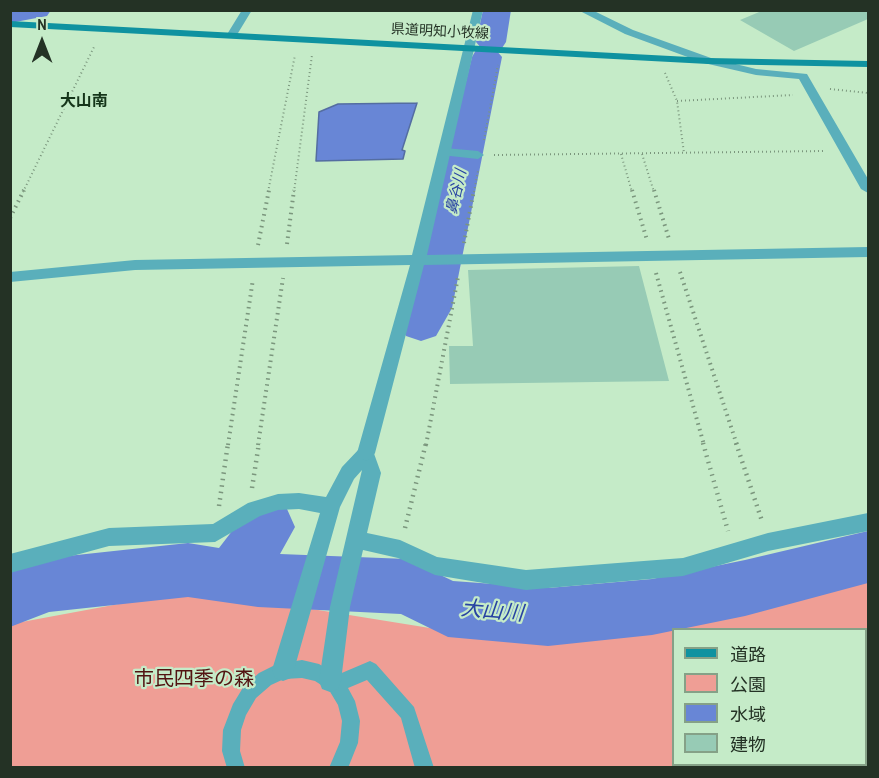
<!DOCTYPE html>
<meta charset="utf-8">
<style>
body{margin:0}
#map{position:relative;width:879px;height:778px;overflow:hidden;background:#c5ebc8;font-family:"Archivo Narrow","Noto Sans JP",sans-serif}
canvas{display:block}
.frame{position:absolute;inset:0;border:12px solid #243225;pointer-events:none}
.legend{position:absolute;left:672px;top:628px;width:195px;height:138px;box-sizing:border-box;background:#c5ebc8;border:2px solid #85a187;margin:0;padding:8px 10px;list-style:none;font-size:18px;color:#243225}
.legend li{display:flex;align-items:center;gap:12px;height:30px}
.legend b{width:30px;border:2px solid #85a187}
.north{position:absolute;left:12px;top:12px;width:60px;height:60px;-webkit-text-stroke:4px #c5ebc8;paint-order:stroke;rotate:0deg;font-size:16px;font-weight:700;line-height:24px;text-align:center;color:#243225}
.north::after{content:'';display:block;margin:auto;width:21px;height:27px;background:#243225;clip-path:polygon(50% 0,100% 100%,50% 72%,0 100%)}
</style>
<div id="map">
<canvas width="879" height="778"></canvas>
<div class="frame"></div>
<ul class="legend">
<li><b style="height:8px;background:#0f92a0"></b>道路</li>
<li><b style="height:16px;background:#ef9e95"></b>公園</li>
<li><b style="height:16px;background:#6886d6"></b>水域</li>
<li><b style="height:16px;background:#97cbb5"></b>建物</li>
</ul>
<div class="north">N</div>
</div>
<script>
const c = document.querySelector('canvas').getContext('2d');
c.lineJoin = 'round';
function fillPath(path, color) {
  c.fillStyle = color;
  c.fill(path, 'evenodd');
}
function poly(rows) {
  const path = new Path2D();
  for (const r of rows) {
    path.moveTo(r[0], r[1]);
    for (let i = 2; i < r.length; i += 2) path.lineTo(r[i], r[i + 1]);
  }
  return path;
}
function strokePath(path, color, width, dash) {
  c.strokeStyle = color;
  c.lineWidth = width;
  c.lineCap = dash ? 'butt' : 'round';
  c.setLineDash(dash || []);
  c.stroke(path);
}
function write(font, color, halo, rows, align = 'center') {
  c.font = font + ' "Archivo Narrow","Noto Sans JP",sans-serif';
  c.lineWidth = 4.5;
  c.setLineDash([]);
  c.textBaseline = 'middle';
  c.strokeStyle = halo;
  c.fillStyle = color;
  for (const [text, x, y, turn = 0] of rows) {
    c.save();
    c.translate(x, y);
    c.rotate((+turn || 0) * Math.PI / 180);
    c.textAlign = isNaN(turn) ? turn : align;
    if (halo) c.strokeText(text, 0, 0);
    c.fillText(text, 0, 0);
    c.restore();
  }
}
fillPath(poly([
 [868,580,868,767,11,768,11,624,194,590,498,639,562,635,652,622],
 [674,630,866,630,866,764,674,764]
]), '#ef9e95');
const water = poly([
 [417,103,402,150,405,151,403,159,316,161,319,112,338,104,417,103]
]);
fillPath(water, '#6886d6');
strokePath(water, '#546da1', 1.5);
fillPath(poly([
 [10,10,51,10,47,16,10,23,10,10],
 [483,10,511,10,506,42,502,48,496,50,502,57,452,308,436,336,421,341,406,336,399,324,410,305,472,57,476,50,482,49,476,42,483,10],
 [268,502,287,509,295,527,280,554,407,559,453,581,548,588,652,579,745,560,868,531,868,583,745,616,652,635,548,646,448,637,401,614,258,607,188,597,49,612,10,627,10,571,49,558,188,543,219,548,249,509,268,502]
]), '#6886d6');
fillPath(poly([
 [764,10,868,10,868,19,794,51,740,20],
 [639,266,669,381,450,384,449,346,473,346,468,270]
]), '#97cbb5');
strokePath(poly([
 [665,73,677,101,684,153],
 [830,89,868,93],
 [677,101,793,95],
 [484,140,498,65],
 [621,154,632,192],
 [642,154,654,192],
 [494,155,825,151],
 [23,192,95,45],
 [268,192,295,55],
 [294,192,312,55],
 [474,192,478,171]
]), '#7b967d', 2, [1, 3]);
strokePath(poly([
 [632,190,647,240],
 [654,190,669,239],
 [10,218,24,190],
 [464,243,474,190],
 [287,244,294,190],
 [258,245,269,190],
 [680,272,737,445],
 [656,273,704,445],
 [228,445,253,279],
 [258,445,283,278],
 [426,445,458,277]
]), '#7b967d', 4, [1.5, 4.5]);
strokePath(poly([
 [703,443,728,531],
 [736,443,762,521],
 [252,488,259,443],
 [219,506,228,443],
 [405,528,426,443],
 [715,764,716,768],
 [826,768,827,764]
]), '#7b967d', 4.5, [1.5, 5]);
fillPath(poly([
 [302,660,319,664,337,675,370,661,376,664,414,707,434,768,415,768,401,718,367,680,348,688,355,701,360,721,358,743,348,768,329,768,340,742,342,721,338,705,329,690,315,681,302,678,284,679,271,685,256,698,246,715,241,730,240,751,245,768,227,768,222,751,223,730,233,704,244,686,259,673,277,664,302,660]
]), '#5aafbb');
fillPath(poly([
 [242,10,252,10,235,38,227,38,226,36,242,10],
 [578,10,592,10,633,30,711,58,756,69,807,74,868,179,868,193,861,189,799,79,756,75,704,63,625,34,578,10],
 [445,148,478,151,484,155,478,159,441,155,441,149,445,148],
 [366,445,372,448,381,473,367,533,400,540,437,557,526,570,683,558,768,533,868,513,868,531,768,551,683,576,526,590,435,575,398,558,363,550,350,607,341,681,338,689,330,692,322,689,319,681,330,607,362,470,354,479,340,507,294,670,291,678,283,681,275,678,272,670,320,513,299,509,278,510,260,516,215,542,109,546,10,573,10,554,109,528,213,524,248,503,278,494,299,493,326,497,342,467,360,448,366,445]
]), '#5aafbb');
fillPath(poly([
 [473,10,483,10,427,255,868,247,868,257,424,265,375,453,372,458,366,461,360,458,357,453,410,265,135,270,10,282,10,272,135,260,412,255,473,10]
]), '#5aafbb');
fillPath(poly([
 [10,21,708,58,868,61,868,67,708,64,10,27,10,21]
]), '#0f92a0');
write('14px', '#243225', '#c5ebc8', [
 ["県道明知小牧線",440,32,3]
]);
write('italic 15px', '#2843a2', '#c5ebc8', [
 ["鼻谷川",457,192,-77]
]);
write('bold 16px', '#15351a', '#c5ebc8', [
 ["大山南",84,102]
]);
write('20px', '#521311', '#c5ebc8', [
 ["市民四季の森",194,680]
]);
write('italic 21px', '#2843a2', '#c5ebc8', [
 ["大山川",492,612,5]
]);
</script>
